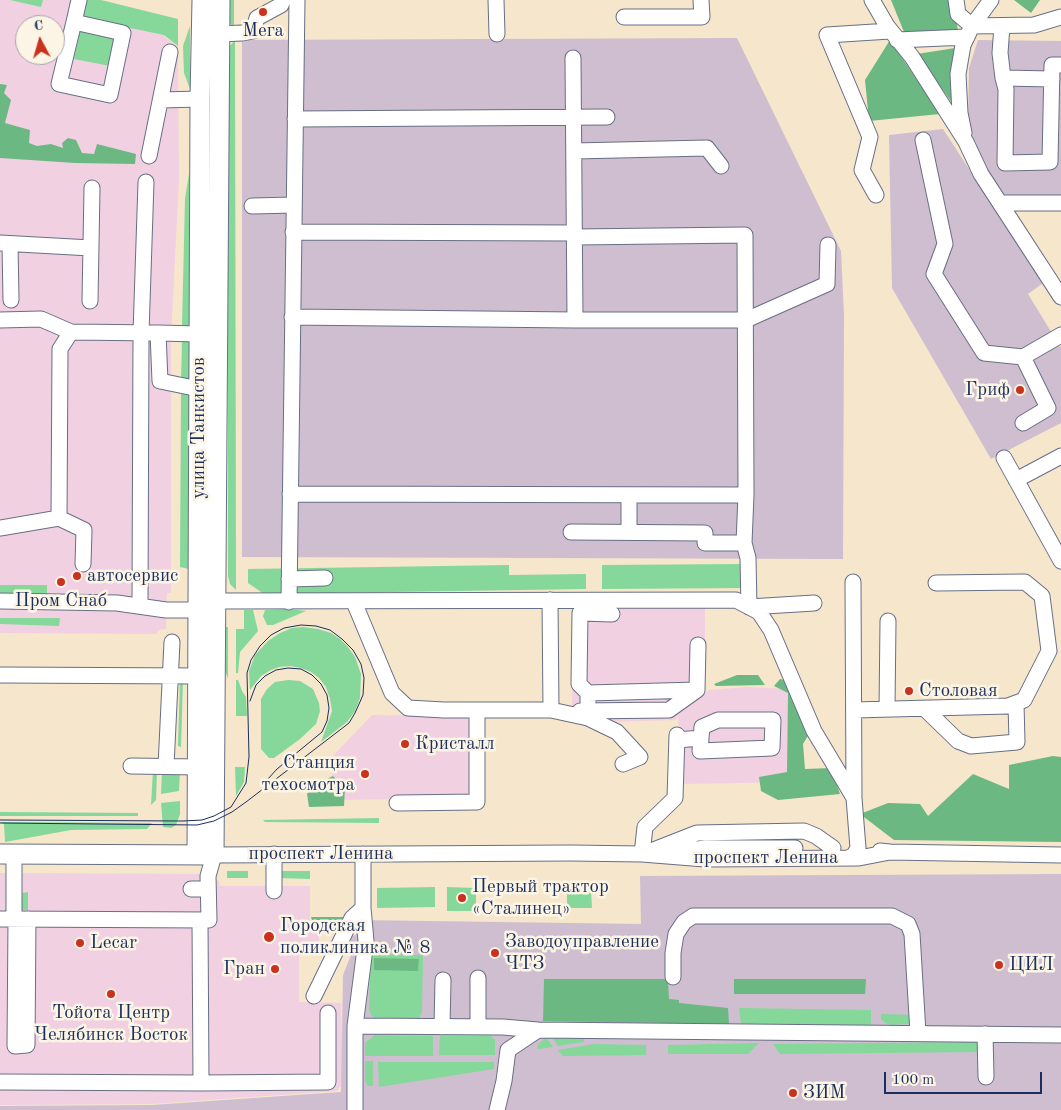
<!DOCTYPE html>
<meta charset="utf-8">
<style>
body{margin:0}
#map{position:relative;width:1061px;height:1110px;overflow:hidden;background:#f5e6cc;font-family:"Old Standard TT",serif}
canvas{display:block}
.north{position:absolute;left:15px;top:15px;width:50px;height:50px;box-sizing:border-box;background:#fcf5e5;border:1px solid #a2a6af;border-radius:50%;rotate:354deg;font-size:14px;font-weight:700;line-height:20px;text-align:center;color:#1b2f5e}
.north::after{content:'';display:block;margin:auto;width:18px;height:22px;background:#c8321e;clip-path:polygon(50% 0,100% 100%,50% 72%,0 100%)}
.scale{position:absolute;left:884px;top:1072px;width:158px;height:22px;box-sizing:border-box;border:2px solid #1b2f5e;border-top:0;padding-left:6px;font-size:15px;line-height:18px;white-space:nowrap;color:#1b2f5e;-webkit-text-stroke:4px #fcf5e5;paint-order:stroke}
</style>
<div id="map">
<canvas width="1061" height="1110"></canvas>
<div class="north">С</div>
<div class="scale">100 m</div>
</div>
<script>
const c = document.querySelector('canvas').getContext('2d');
c.lineJoin = 'round';
function fillPath(path, color) {
  c.fillStyle = color;
  c.fill(path, 'evenodd');
}
function poly(rows) {
  const path = new Path2D();
  for (const r of rows) {
    path.moveTo(r[0], r[1]);
    for (let i = 2; i < r.length; i += 2) path.lineTo(r[i], r[i + 1]);
  }
  return path;
}
function strokePath(path, color, width, dash) {
  c.strokeStyle = color;
  c.lineWidth = width;
  c.lineCap = dash ? 'butt' : 'round';
  c.setLineDash(dash || []);
  c.stroke(path);
}
function write(font, color, halo, rows, align = 'center') {
  c.font = font + ' "Old Standard TT",serif';
  c.lineWidth = 5;
  c.setLineDash([]);
  c.textBaseline = 'middle';
  c.strokeStyle = halo;
  c.fillStyle = color;
  for (const [text, x, y, turn = 0] of rows) {
    c.save();
    c.translate(x, y);
    c.rotate((+turn || 0) * Math.PI / 180);
    c.textAlign = isNaN(turn) ? turn : align;
    if (halo) c.strokeText(text, 0, 0);
    c.fillText(text, 0, 0);
    c.restore();
  }
}
fillPath(poly([
 [0,0,93,0,169,18,165,37,178,47,179,179,171,336,171,593,167,593,166,629,159,630,156,634,0,633],
 [25,25,55,25,55,55,25,55],
 [705,606,705,687,679,713,709,690,748,687,789,689,792,782,683,784,678,715,676,720,572,723,573,607],
 [372,715,469,717,470,798,332,800,332,757],
 [0,873,201,874,219,881,220,886,310,886,310,925,319,926,319,949,299,949,299,1002,341,1003,343,1084,337,1091,151,1104,0,1105]
]), '#f1d0e2');
fillPath(poly([
 [737,38,841,251,844,316,843,559,242,557,242,40],
 [978,40,1061,41,1061,195,1003,198,974,145,968,123,969,68],
 [943,129,1043,283,1028,294,1061,348,1061,423,991,459,892,288,889,135],
 [1061,874,1061,1110,0,1110,0,1106,152,1105,341,1092,343,975,355,945,351,945,351,936,356,935,356,920,641,924,640,876]
]), '#cebed0');
fillPath(poly([
 [10,0,43,0,41,7],
 [87,0,101,0,178,19,178,46,164,35,82,18],
 [229,0,234,0,234,27,231,25,229,22],
 [190,26,190,89,184,73,183,46],
 [81,27,117,34,110,66,74,59],
 [235,40,236,590,230,584,228,576,228,55,229,47],
 [189,174,190,326,182,326,185,199],
 [182,340,189,340,189,383,181,383],
 [181,394,189,394,189,569,180,567],
 [745,564,745,588,602,589,602,565],
 [509,565,509,575,586,574,586,589,264,594,248,583,248,569],
 [0,585,47,585,47,597,0,596],
 [290,609,306,611,273,625,267,625,263,616,265,610],
 [244,610,253,610,258,631,240,652,238,673,236,673,236,629,244,629],
 [0,618,60,618,59,626,0,624],
 [224,627,228,627,228,679,225,670],
 [303,627,318,629,331,633,340,639,348,647,355,657,361,674,360,698,355,711,347,722,321,742,332,711,330,699,326,687,319,678,311,672,301,668,290,666,279,667,271,670,261,676,250,690,249,671,255,655,268,641,280,633,292,628],
 [180,679,183,679,181,747,178,746],
 [236,680,238,680,242,691,246,697,247,716,236,716],
 [288,680,300,681,313,689,319,703,320,711,316,724,300,739,274,758,269,758,261,749,261,699,267,689,275,682],
 [235,767,245,767,244,782,236,796],
 [153,770,157,773,156,800,151,805],
 [162,771,180,771,179,791,161,794],
 [180,801,180,814,176,825,171,828,163,827,161,803],
 [0,812,138,813,138,816,0,816],
 [379,818,379,823,265,822,263,820],
 [0,822,152,823,147,829,71,830,5,842,4,824],
 [227,871,248,871,248,878,227,878],
 [279,871,310,871,310,879,279,878],
 [435,887,435,907,377,908,377,888],
 [447,887,476,888,476,911,447,911],
 [567,891,591,891,592,908,567,908],
 [28,892,28,910,23,910,20,908,19,895,22,893],
 [371,954,423,955,422,1012,418,1020,375,1019,372,1016,369,1010],
 [739,1008,871,1010,871,1025,741,1024],
 [881,1014,914,1015,910,1024,891,1025,885,1023,881,1019],
 [375,1035,433,1036,433,1056,365,1056,365,1043],
 [440,1036,491,1036,495,1040,495,1055,439,1055],
 [546,1037,553,1047,538,1049,537,1046],
 [552,1037,584,1038,584,1042,558,1046],
 [981,1042,978,1052,780,1054,773,1044],
 [759,1043,748,1054,668,1054,668,1045],
 [594,1044,646,1045,646,1055,563,1056,558,1050],
 [365,1061,373,1061,373,1086,368,1086,365,1081],
 [378,1062,494,1062,494,1069,379,1087]
]), '#85d89a');
fillPath(poly([
 [891,0,953,0,958,31,904,32],
 [1014,0,1040,0,1031,13],
 [890,40,940,114,869,121,865,80],
 [955,48,955,107,917,54],
 [0,84,7,85,4,93,11,100,5,123,30,130,29,143,37,146,51,144,63,148,62,143,68,138,76,140,82,153,94,154,97,144,136,154,135,164,75,163,0,158],
 [737,675,758,675,765,685,716,686,714,684],
 [780,679,790,681,809,734,803,744,805,769,831,768,840,794,778,800,761,791,759,777,787,772,788,693,774,686],
 [1053,756,1061,757,1061,842,894,840,860,814,888,803,920,804,928,816,973,774,1009,789,1009,765],
 [333,776,345,788,344,806,309,807,307,794,314,785],
 [311,917,349,917,347,920,312,920],
 [374,958,419,959,418,971,374,970],
 [544,979,665,979,668,982,669,999,679,1000,679,1003,728,1008,729,1024,543,1021],
 [734,979,866,979,865,994,734,994]
]), '#6cb882');
const minor = poly([
 [496,0,497,34],
 [872,0,887,26,912,57,966,142,981,174,1061,297],
 [956,0,958,14,972,26,1034,25,1061,17],
 [624,17,702,17,701,0],
 [74,22,123,33,110,95,59,84,74,22,79,0],
 [1002,26,1000,53,1003,78,1006,89,1005,163,1050,162,1052,65,1061,65],
 [220,34,242,33,253,31,257,18,281,5,283,0],
 [897,40,967,37],
 [573,58,575,320],
 [1003,78,1052,79],
 [161,100,200,99],
 [295,119,607,117],
 [964,133,960,113,958,74,963,45,972,26,991,0],
 [923,140,945,244,934,274,984,353,1023,357,1048,408,1023,423],
 [574,151,707,148,721,166],
 [149,156,170,52],
 [876,195,862,170,870,137,827,35,890,31],
 [1000,203,1061,203],
 [252,206,294,205],
 [293,232,575,233],
 [575,237,745,235,746,495,744,543,748,558,749,607,814,603],
 [0,243,91,248],
 [10,244,11,300],
 [90,301,92,188],
 [292,317,575,320,746,320,827,284,828,245],
 [0,320,41,319,71,332,158,333],
 [1023,357,1061,335],
 [199,389,160,381,158,333,199,334],
 [1004,458,1061,561],
 [1016,480,1061,456],
 [290,494,746,495],
 [59,518,84,530,83,564],
 [0,528,59,518,60,349,71,332],
 [571,532,705,533,705,543,744,543],
 [629,532,629,495],
 [289,579,325,578],
 [853,582,854,796],
 [550,600,551,710],
 [0,601,117,603,166,610,199,610],
 [215,601,736,600,759,612,771,630,814,731,854,798,858,848,854,855,848,858],
 [289,602,297,0],
 [354,602,392,693,408,708,444,710,551,710,588,718,617,732,640,757,623,764],
 [140,606,141,333,146,182],
 [0,675,198,676],
 [588,693,697,690,698,645],
 [588,702,588,693,579,684,580,613,612,614],
 [887,709,888,621],
 [925,709,958,741,971,746,1017,742,1016,703],
 [854,710,1008,706,1024,700,1049,651,1042,596,1025,582,936,583],
 [580,711,669,710,697,690],
 [677,740,701,738,700,751,772,748,773,720,718,720,702,727,701,738],
 [131,766,198,767],
 [166,766,172,642],
 [397,803,477,802,477,710],
 [681,851,706,848,795,848],
 [880,851,890,852,1061,855],
 [646,853,697,833,804,831,816,836,833,848],
 [274,854,274,891],
 [363,854,363,908,366,941,355,1026,503,1027,538,1030,1061,1035],
 [642,854,645,827,675,798,677,735],
 [191,889,208,889],
 [0,919,209,920,208,876,214,855,571,853,642,854,705,859,859,858,890,852],
 [14,919,14,854],
 [16,919,15,1046,27,1045,28,919],
 [673,977,673,953,676,934,684,922,693,916,892,916,908,924,912,934,918,1033],
 [314,996,352,918,363,908],
 [355,1026,355,1110],
 [478,1026,478,978],
 [442,1027,443,980],
 [985,1034,986,1077],
 [0,1082,201,1083,200,920],
 [201,1083,328,1082,328,1013],
 [497,1110,504,1081,508,1050,538,1030]
]);
const major = poly([
 [0,854,214,855,220,0],
 [197,855,200,99,202,0]
]);
strokePath(minor, '#676f84', 17);
strokePath(major, '#676f84', 21);
strokePath(minor, '#fff', 15);
strokePath(major, '#fff', 19);
strokePath(poly([
 [250,701,256,685,265,676,276,670,288,668,301,669,312,675,321,684,327,695,329,708,327,721,322,732,277,769,267,780],
 [0,820,183,821,202,820,214,816,231,807,246,783,249,757,247,673,251,660,260,646,271,635,284,628,301,625,316,626,330,630,342,639,353,650,361,664,364,678,363,695,355,713,349,723,246,802,232,812,214,821,197,825,0,823]
]), '#1b2f5e', 1);
for (const [x, y, r, color] of [
 [263,12,5,"#c8321e"],
 [1020,390,5,"#c8321e"],
 [77,576,5,"#c8321e"],
 [61,582,5,"#c8321e"],
 [909,691,5,"#c8321e"],
 [405,744,5,"#c8321e"],
 [365,774,5,"#c8321e"],
 [462,898,5,"#c8321e"],
 [269,937,6,"#c8321e"],
 [80,943,5,"#c8321e"],
 [495,953,5,"#c8321e"],
 [999,965,5,"#c8321e"],
 [275,969,5,"#c8321e"],
 [111,994,5,"#c8321e"],
 [793,1093,5,"#c8321e"]
]) {
  const dot = new Path2D();
  dot.arc(x, y, r, 0, 2 * Math.PI);
  c.fillStyle = color;
  c.fill(dot);
  strokePath(dot, '#fcf5e5', 2);
}
write('19px', '#1b2f5e', '#fcf5e5', [
 ["Мега",263,31,"center"],
 ["Гриф",1010,390,"right"],
 ["автосервис",87,576],
 ["Пром Снаб",61,601,"center"],
 ["Столовая",919,691],
 ["Кристалл",415,744],
 ["Станция",355,763,"right"],
 ["техосмотра",355,785,"right"],
 ["Первый трактор",472,887],
 ["«Сталинец»",472,909],
 ["Городская",280,926],
 ["поликлиника № 8",280,948],
 ["Заводоуправление",505,942],
 ["ЧТЗ",505,964],
 ["Lecar",90,943],
 ["ЦИЛ",1009,965],
 ["Гран",265,969,"right"],
 ["Тойота Центр",111,1013,"center"],
 ["Челябинск Восток",111,1035,"center"],
 ["ЗИМ",803,1093]
], 'left');
write('19px', '#1b2f5e', '#fcf5e5', [
 ["улица Танкистов",199,428,-90],
 ["проспект Ленина",321,854],
 ["проспект Ленина",766,858]
]);
</script>
